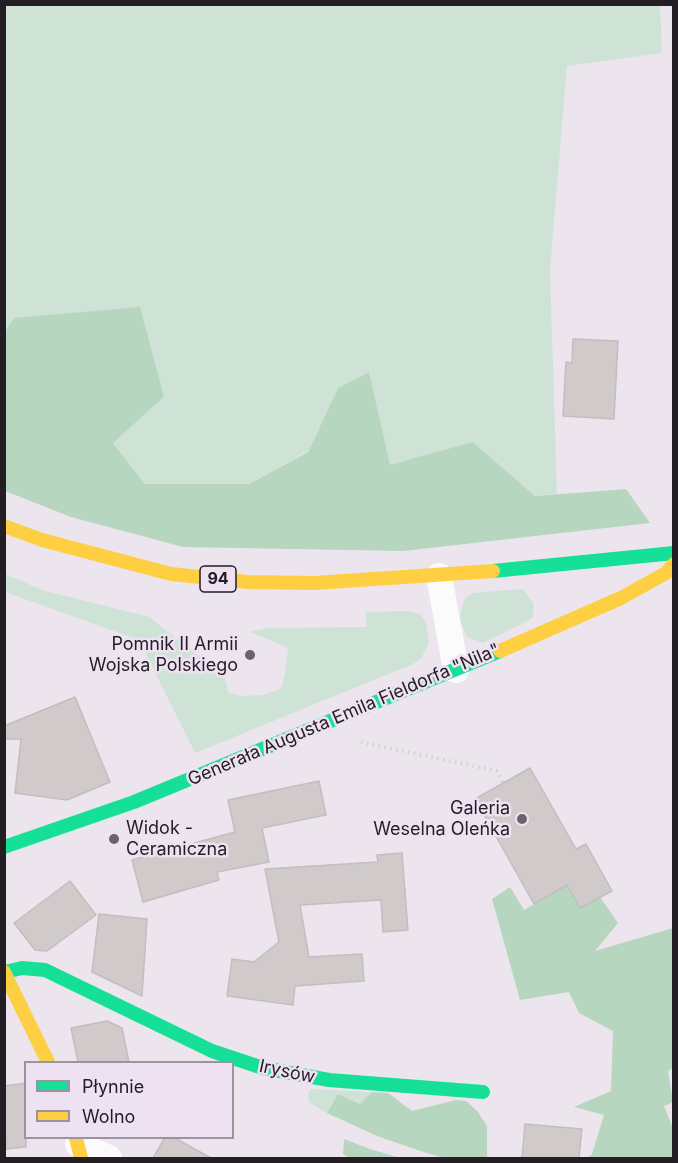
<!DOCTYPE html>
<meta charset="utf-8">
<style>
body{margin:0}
#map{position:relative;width:678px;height:1163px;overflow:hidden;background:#ece5ee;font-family:Inter,sans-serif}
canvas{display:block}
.frame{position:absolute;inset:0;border:6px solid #221e24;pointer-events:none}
.legend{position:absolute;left:24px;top:1061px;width:210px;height:78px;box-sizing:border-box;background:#eee1f2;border:2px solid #9c93a0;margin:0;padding:8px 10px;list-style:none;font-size:18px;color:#221e24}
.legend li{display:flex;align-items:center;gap:12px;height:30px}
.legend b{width:30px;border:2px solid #9c93a0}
</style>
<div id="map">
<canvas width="678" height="1163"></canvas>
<div class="frame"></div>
<ul class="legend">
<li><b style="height:8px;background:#16e098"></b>Płynnie</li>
<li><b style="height:8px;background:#ffcf43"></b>Wolno</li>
</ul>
</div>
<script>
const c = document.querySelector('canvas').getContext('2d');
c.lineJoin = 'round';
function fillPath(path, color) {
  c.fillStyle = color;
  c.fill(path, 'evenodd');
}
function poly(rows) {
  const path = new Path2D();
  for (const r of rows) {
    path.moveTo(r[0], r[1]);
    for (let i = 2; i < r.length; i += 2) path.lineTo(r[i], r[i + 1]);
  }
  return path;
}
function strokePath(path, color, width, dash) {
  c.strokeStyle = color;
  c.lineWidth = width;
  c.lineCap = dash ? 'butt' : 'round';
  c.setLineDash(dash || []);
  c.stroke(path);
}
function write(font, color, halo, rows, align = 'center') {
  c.font = font + ' Inter,sans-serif';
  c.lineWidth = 5;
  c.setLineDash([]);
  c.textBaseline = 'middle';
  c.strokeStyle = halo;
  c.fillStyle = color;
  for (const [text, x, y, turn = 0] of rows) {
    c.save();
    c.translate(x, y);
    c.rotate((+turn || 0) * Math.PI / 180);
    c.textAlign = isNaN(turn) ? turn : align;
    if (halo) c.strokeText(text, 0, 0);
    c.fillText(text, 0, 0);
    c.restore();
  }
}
fillPath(poly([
 [5,5,660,5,662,53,567,66,550,271,557,494,535,496,473,442,390,466,368,372,338,388,308,451,249,484,145,484,113,443,164,397,5,332],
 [5,574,42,590,149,617,224,676,229,693,241,696,262,695,281,689,285,674,288,648,250,632,268,628,366,627,366,612,411,611,421,615,426,622,429,642,421,659,413,664,195,753,139,640,5,592],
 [523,589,534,604,533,618,483,643,467,637,459,618,465,598,474,593],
 [311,1089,372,1092,360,1104,338,1094,327,1113,309,1102,308,1094]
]), '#cee3d5');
fillPath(poly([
 [140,307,164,397,113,443,145,484,249,484,308,452,338,388,369,372,390,465,473,442,535,496,626,489,650,523,403,551,183,547,71,517,5,491,5,332,14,318],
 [567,885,580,908,600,897,618,923,595,951,673,928,674,1067,668,1071,673,1102,664,1106,673,1128,673,1158,587,1158,592,1154,604,1115,574,1107,611,1091,613,1031,579,1013,569,992,520,1000,492,899,510,887,524,910],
 [372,1092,388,1093,412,1111,456,1100,466,1101,478,1112,487,1126,487,1158,446,1158,426,1153,377,1136,327,1113,338,1094,360,1104],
 [344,1139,370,1149,400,1158,349,1158,343,1154]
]), '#b6d6c0');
const building = poly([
 [573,339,618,341,614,419,563,416,566,362,572,363,573,339],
 [75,697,110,782,67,800,15,793,21,739,4,739,4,726,75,697],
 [530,768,576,849,586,844,612,891,580,908,567,885,534,904,475,799,530,768],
 [319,781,326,815,262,828,269,862,217,872,219,880,143,902,132,860,235,832,228,800,319,781],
 [402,853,408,930,383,932,381,900,300,905,309,957,362,954,364,981,295,986,293,1005,227,996,232,959,254,962,279,942,265,869,378,862,377,855,402,853],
 [70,881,96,915,47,951,35,950,14,923,70,881],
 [99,914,147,919,142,996,92,972,99,914],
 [107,1021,122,1028,129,1062,78,1062,71,1028,107,1021],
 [26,1083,26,1147,6,1149,4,1086,26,1083],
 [525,1124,582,1129,579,1158,522,1158,525,1124],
 [165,1137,173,1137,211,1158,153,1158,165,1137]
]);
fillPath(building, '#d0cacb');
strokePath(building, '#c4bdbf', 1.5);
strokePath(poly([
 [361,742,497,771,503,783]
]), '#d2d1d4', 4, [1.5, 4.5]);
strokePath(poly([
 [439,576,456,670],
 [78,1144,109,1158]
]), '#fcfbfc', 26);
strokePath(poly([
 [493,571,674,553],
 [4,847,134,802,500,651],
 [5,972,22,968,45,970,212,1051,263,1068,329,1080,483,1092]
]), '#16e098', 14);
strokePath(poly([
 [4,526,42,540,171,574,248,582,315,583,493,571],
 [500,651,621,598,666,573,674,564],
 [4,972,48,1062],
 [76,1138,81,1158]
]), '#ffcf43', 14);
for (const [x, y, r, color] of [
 [250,655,6,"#69646b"],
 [522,819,6,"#69646b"],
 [114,839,6,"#69646b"]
]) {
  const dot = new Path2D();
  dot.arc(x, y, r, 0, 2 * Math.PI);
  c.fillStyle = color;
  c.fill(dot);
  strokePath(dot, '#eee1f2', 2);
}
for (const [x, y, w] of [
 [218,579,36]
]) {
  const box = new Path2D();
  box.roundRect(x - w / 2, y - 13, w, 26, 4.5);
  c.fillStyle = '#eee1f2';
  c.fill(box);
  strokePath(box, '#221e24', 1.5);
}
write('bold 16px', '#221e24', null, [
 ["94",218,579]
]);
write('18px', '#221e24', '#eee1f2', [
 ["Pomnik II Armii",238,645],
 ["Wojska Polskiego",238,666],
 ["Galeria",510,809],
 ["Weselna Oleńka",510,830],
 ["Widok -",126,829,"left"],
 ["Ceramiczna",126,850,"left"]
], 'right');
write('18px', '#221e24', '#eee1f2', [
 ["Generała Augusta Emila Fieldorfa \"Nila\"",344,715,-23],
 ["Irysów",287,1072,12]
]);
</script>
